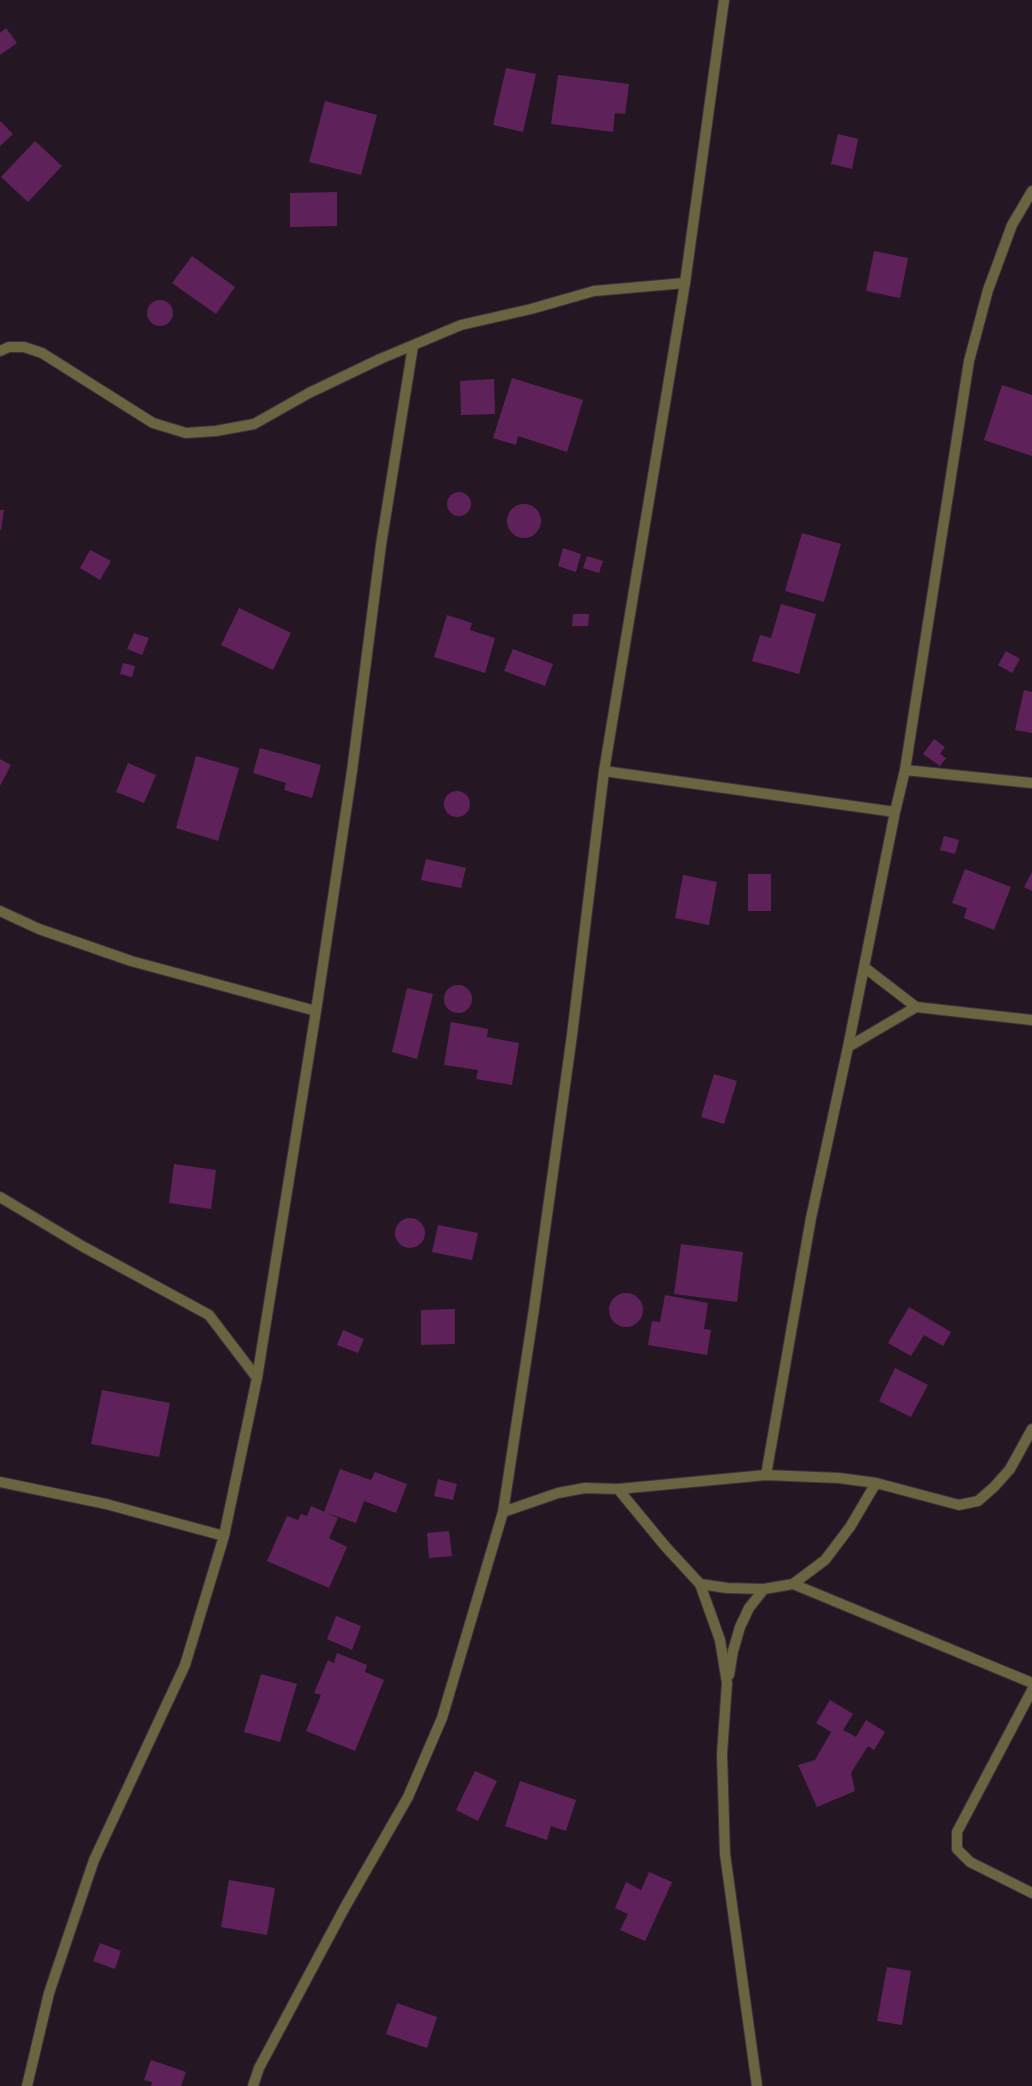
<!DOCTYPE html>
<style>
body{margin:0}
canvas{display:block;background:#241622}
</style>
<canvas width="1032" height="2086"></canvas>
<script>
const c = document.querySelector('canvas').getContext('2d');
c.lineJoin = 'round';
function fillPath(path, color) {
  c.fillStyle = color;
  c.fill(path, 'evenodd');
}
function poly(rows) {
  const path = new Path2D();
  for (const r of rows) {
    if (r.length === 3) {
      path.moveTo(r[0] + r[2], r[1]);
      path.arc(r[0], r[1], r[2], 0, 2 * Math.PI);
      continue;
    }
    path.moveTo(r[0], r[1]);
    for (let i = 2; i < r.length; i += 2) path.lineTo(r[i], r[i + 1]);
  }
  return path;
}
function strokePath(path, color, width, dash) {
  c.strokeStyle = color;
  c.lineWidth = width;
  c.lineCap = dash ? 'butt' : 'round';
  c.setLineDash(dash || []);
  c.stroke(path);
}
fillPath(poly([
 [6,28,17,43,0,55,0,33],
 [506,68,536,74,523,132,493,125],
 [558,75,629,84,625,114,615,113,613,132,551,124],
 [325,101,377,115,361,175,309,162],
 [0,121,13,134,0,146],
 [838,134,858,139,852,169,831,164],
 [35,141,62,166,28,202,1,177],
 [337,192,337,226,290,227,290,193],
 [874,251,908,258,900,298,866,291],
 [192,256,235,287,216,314,172,283],
 [160,313,13],
 [512,378,583,400,567,452,518,436,516,445,493,438],
 [494,379,495,414,461,415,460,381],
 [1002,385,1032,395,1032,456,984,440],
 [459,504,12],
 [524,521,17],
 [0,510,4,510,1,530,0,530],
 [802,533,841,544,824,602,785,591],
 [563,548,581,554,576,572,558,566],
 [90,550,111,561,100,580,80,568],
 [587,556,603,561,599,573,583,568],
 [781,604,816,614,799,674,752,661,760,635,771,638],
 [239,608,291,633,273,670,221,645],
 [573,614,589,614,588,626,572,626],
 [447,615,472,623,470,630,495,638,485,673,434,657],
 [134,633,149,638,142,655,127,649],
 [513,649,553,664,545,686,504,671],
 [1006,651,1020,659,1012,673,998,665],
 [123,663,135,666,132,677,120,674],
 [1024,690,1032,692,1032,733,1015,730],
 [934,739,945,747,940,754,946,758,940,766,923,754],
 [260,748,321,765,312,798,284,790,286,783,253,773],
 [196,756,239,768,218,841,176,828],
 [0,759,11,765,0,786],
 [128,763,156,775,144,803,116,792],
 [457,804,13],
 [944,836,959,840,955,854,940,850],
 [426,859,466,868,461,888,421,880],
 [965,869,1011,887,994,930,964,918,967,908,952,903],
 [1032,872,1032,891,1024,887],
 [748,874,771,874,771,911,748,911],
 [683,875,717,882,709,925,675,918],
 [458,999,14],
 [407,988,433,994,417,1059,392,1052],
 [451,1022,488,1029,487,1037,519,1043,512,1085,476,1079,478,1070,444,1065],
 [714,1074,737,1081,724,1124,701,1117],
 [174,1164,216,1170,211,1209,169,1203],
 [410,1233,15],
 [438,1225,478,1233,472,1260,432,1252],
 [681,1244,743,1252,737,1302,674,1294],
 [626,1310,17],
 [665,1295,708,1303,704,1329,711,1330,707,1355,648,1345,652,1321,660,1322],
 [909,1307,951,1332,943,1346,924,1335,911,1356,888,1343],
 [455,1309,455,1344,421,1345,421,1310],
 [343,1330,364,1339,358,1353,337,1345],
 [895,1368,928,1385,911,1417,879,1401],
 [102,1390,170,1403,159,1457,91,1444],
 [340,1469,371,1480,375,1472,407,1484,396,1513,364,1501,356,1523,324,1512],
 [438,1479,457,1484,453,1500,434,1496],
 [311,1506,338,1518,329,1538,347,1547,329,1588,267,1561,287,1516,298,1520,301,1514,307,1516],
 [449,1531,452,1556,429,1558,427,1533],
 [336,1616,361,1626,352,1650,327,1639],
 [337,1653,367,1665,365,1672,384,1680,355,1751,306,1731,321,1695,314,1693,328,1660,334,1663],
 [261,1674,297,1684,280,1742,244,1732],
 [830,1700,853,1714,843,1730,856,1737,866,1720,885,1732,874,1750,868,1746,851,1773,855,1791,817,1807,798,1765,815,1760,831,1732,816,1723],
 [475,1771,497,1781,478,1821,456,1810],
 [520,1781,576,1800,566,1831,551,1826,547,1840,505,1826],
 [649,1872,672,1882,645,1941,620,1930,628,1914,615,1908,626,1882,641,1890],
 [229,1880,275,1888,267,1935,221,1927],
 [100,1943,121,1951,115,1969,93,1961],
 [887,1967,911,1971,902,2025,877,2021],
 [397,2003,437,2017,427,2048,386,2034],
 [151,2060,186,2072,181,2086,151,2086,152,2082,144,2080]
]), '#5f215a');
const lane = poly([
 [0,351,9,347,24,347,42,353,153,423,186,433,216,431,254,424,309,393,380,359,461,325,531,309,594,291,685,283],
 [0,911,39,929,131,961,316,1011],
 [0,1197,82,1246,209,1315,257,1378],
 [0,1482,106,1504,224,1536],
 [27,2086,49,1993,94,1860,185,1665,224,1536,257,1378,316,1011,352,771,381,545,413,346]
]);
const street = poly([
 [905,770,1032,783],
 [604,771,895,812],
 [864,967,916,1007,1032,1020],
 [848,1047,916,1007],
 [766,1475,811,1218,848,1047,895,812,905,770,969,361,988,290,1012,225,1032,191],
 [618,1489,665,1546,700,1584,720,1640,727,1683,722,1754,725,1854,757,2086],
 [503,1512,558,1493,585,1488,618,1489,766,1475,839,1478,876,1483,959,1505,978,1501,994,1487,1010,1469,1032,1429],
 [700,1584,727,1588,764,1589,793,1584,825,1560,850,1527,876,1483],
 [793,1584,1032,1683],
 [729,1675,733,1651,740,1627,749,1608,764,1589],
 [1032,1690,957,1832,957,1849,970,1862,1032,1893],
 [253,2086,259,2068,345,1907,408,1797,442,1718,503,1512,534,1309,572,1035,604,771,685,283,724,0]
]);
strokePath(lane, '#3f313d', 12);
strokePath(street, '#3f313d', 12);
strokePath(lane, '#6b6440', 10);
strokePath(street, '#6b6440', 10);
</script>
